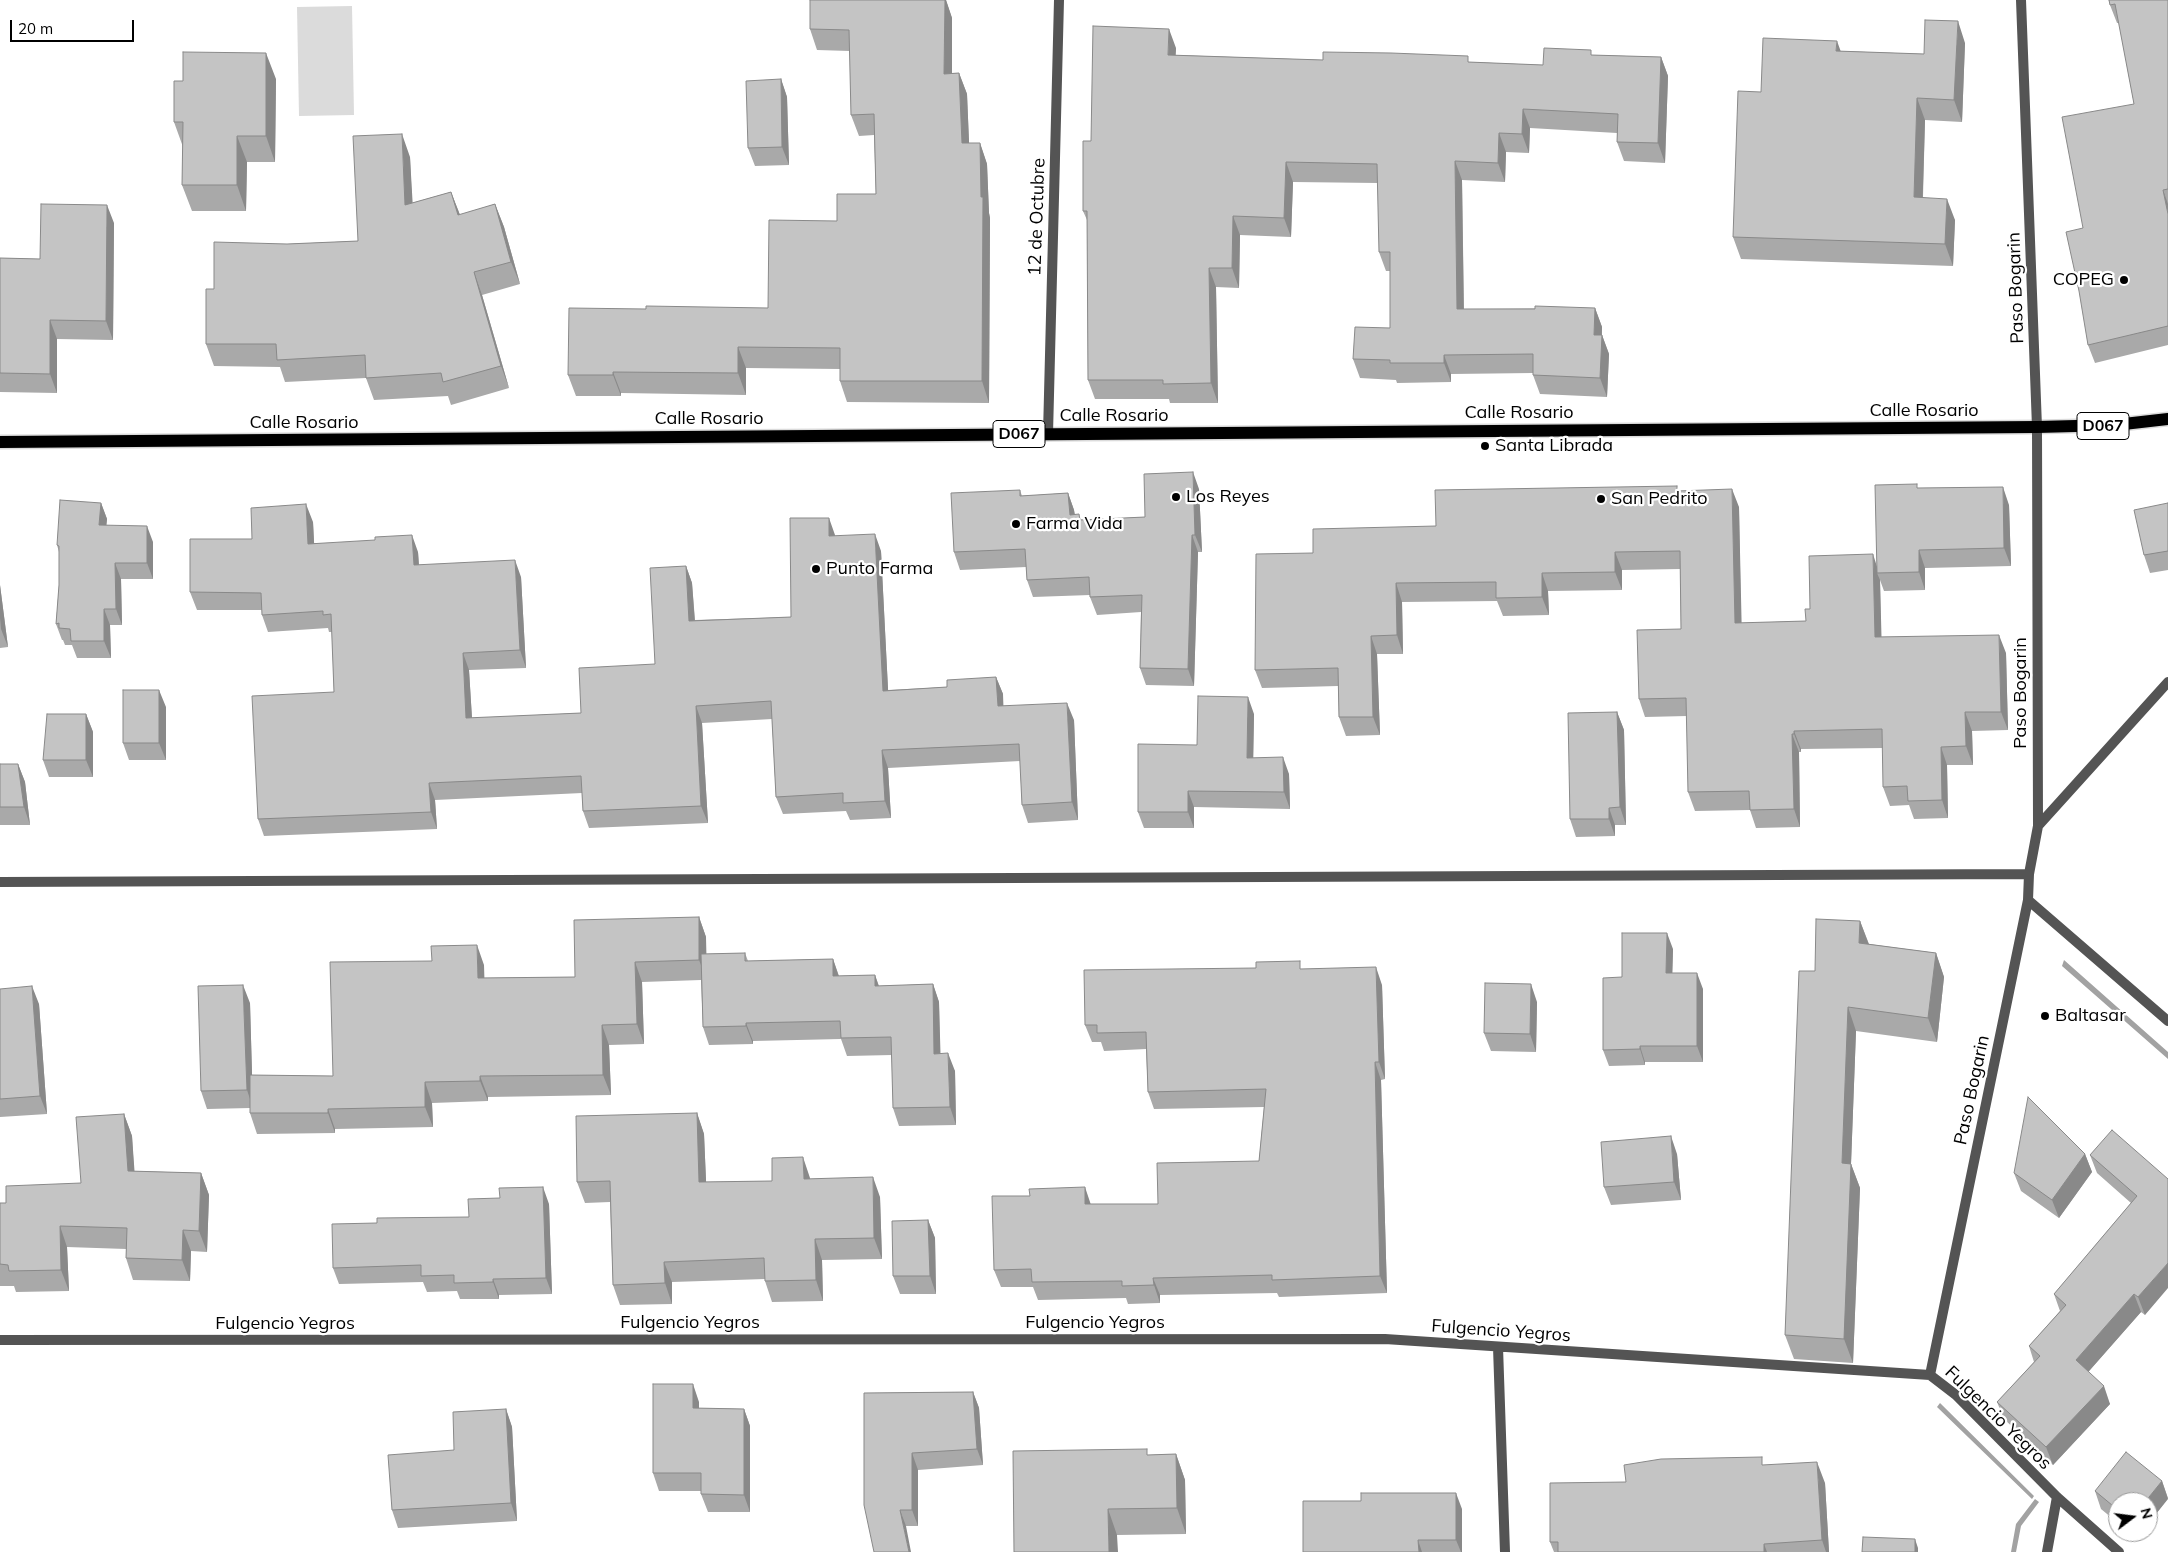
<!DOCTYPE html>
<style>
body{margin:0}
#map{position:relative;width:2168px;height:1552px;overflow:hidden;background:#fff;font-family:Mulish,sans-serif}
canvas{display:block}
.north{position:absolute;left:2108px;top:1492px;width:50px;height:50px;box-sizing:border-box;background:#fff;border:1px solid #999;border-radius:50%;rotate:75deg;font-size:14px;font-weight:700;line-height:20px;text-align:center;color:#000}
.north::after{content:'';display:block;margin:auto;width:18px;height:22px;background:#000;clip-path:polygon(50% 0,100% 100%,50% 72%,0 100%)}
.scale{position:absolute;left:10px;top:20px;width:124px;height:22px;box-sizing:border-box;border:2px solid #000;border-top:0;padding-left:6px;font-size:15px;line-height:18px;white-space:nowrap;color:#000;-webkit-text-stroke:4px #fff;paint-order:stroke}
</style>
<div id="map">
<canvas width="2168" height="1552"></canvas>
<div class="north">N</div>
<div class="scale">20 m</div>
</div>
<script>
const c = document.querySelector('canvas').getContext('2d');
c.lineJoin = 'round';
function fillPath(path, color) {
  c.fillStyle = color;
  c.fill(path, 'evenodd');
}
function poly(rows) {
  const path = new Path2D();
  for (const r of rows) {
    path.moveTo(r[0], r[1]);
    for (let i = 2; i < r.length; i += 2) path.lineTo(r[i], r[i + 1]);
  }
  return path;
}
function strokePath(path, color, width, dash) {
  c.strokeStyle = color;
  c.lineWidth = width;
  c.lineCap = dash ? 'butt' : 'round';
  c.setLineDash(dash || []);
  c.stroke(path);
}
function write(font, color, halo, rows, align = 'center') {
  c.font = font + ' Mulish,sans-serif';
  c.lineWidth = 4.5;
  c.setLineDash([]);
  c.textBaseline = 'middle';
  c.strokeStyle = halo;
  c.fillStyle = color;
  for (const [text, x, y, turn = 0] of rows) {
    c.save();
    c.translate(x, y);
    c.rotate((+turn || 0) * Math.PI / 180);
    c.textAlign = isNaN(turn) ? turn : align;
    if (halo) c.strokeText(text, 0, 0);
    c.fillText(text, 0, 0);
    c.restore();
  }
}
fillPath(poly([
 [352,6,354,115,299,116,297,7]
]), '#dbdbdb');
fillPath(poly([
 [2064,960,2168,1052,2168,1059,2062,966],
 [1940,1403,2034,1496,2032,1499,1937,1407],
 [2035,1499,2039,1502,2021,1526,2016,1552,2011,1552,2016,1524]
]), '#a2a2a2');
const primary = poly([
 [0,442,2037,427,2115,425,2168,419]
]);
strokePath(primary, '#dbdbdb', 15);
strokePath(poly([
 [1048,434,1059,0],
 [2038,826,2168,682],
 [0,882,2029,874],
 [2028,900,2168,1021],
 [0,1340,1385,1339,1930,1375,1956,1395,2057,1497,2119,1552],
 [1498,1347,1505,1552],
 [1930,1375,2028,900,2029,874,2038,826,2037,427,2021,0],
 [2047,1552,2057,1497]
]), '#545454', 10);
strokePath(primary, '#000', 12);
fillPath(poly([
 [810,0,946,0,952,18,952,73,959,73,967,94,969,143,980,143,987,164,989,213,990,218,989,403,847,402,840,381,840,369,746,368,746,395,621,393,621,396,576,396,568,375,646,309,768,308,837,221,876,194,874,135,859,136,851,115,850,51,817,50,810,29],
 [2109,0,2168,0,2168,345,2095,363,2088,345,2083,228,2134,104,2119,23,2117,23,2110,5],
 [1965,43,1962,122,1925,120,1923,197,1955,220,1953,266,1741,259,1733,237,1761,92,1840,51,1924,54],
 [1176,48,1175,55,1323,60,1470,62,1543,65,1593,55,1661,57,1668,76,1665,163,1624,161,1617,142,1617,133,1530,128,1529,153,1506,152,1505,182,1462,180,1464,309,1595,308,1602,327,1602,335,1609,354,1607,397,1540,394,1533,375,1533,373,1451,374,1451,382,1397,383,1396,380,1360,378,1353,359,1390,328,1390,271,1386,271,1379,252,1378,183,1293,182,1291,237,1240,235,1239,288,1216,287,1218,403,1170,403,1169,399,1095,399,1088,380,1087,220,1083,211,1091,141],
 [276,79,275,162,247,162,246,211,192,211,182,185,183,147,174,122],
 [781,79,787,97,789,165,755,166,748,148],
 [410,157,412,203,451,192,460,215,495,204,504,227,520,284,482,295,509,388,451,405,448,396,374,400,366,378,285,382,280,367,214,366,206,344,287,244,358,241],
 [114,223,113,340,57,339,57,393,0,392,0,258,40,259],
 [1919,488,2009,505,2011,566,1925,568,1925,590,1884,591,1880,580,1881,637,2006,653,2008,730,1972,731,1973,765,1947,765,1948,818,1914,819,1909,805,1890,806,1883,787,1883,748,1801,749,1801,752,1799,752,1800,827,1756,828,1750,810,1695,811,1688,792,1687,716,1645,717,1639,699,1681,629,1680,569,1622,570,1622,590,1548,591,1549,615,1503,616,1497,601,1402,602,1403,654,1377,654,1380,735,1346,736,1339,717,1338,686,1262,688,1255,670,1313,553,1436,526,1678,491,1739,507,1741,623,1806,621,1810,609,1877,566],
 [1199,489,1202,552,1198,552,1194,686,1146,685,1140,668,1141,612,1097,615,1090,597,1090,595,1033,597,1027,580,1026,567,960,570,954,552,1020,490,1022,496,1068,493,1074,510,1075,514,1082,520,1145,517],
 [101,503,107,519,106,525,153,542,153,579,121,579,122,625,110,625,111,658,77,658,72,645,65,645,63,640,62,640,56,624,59,585,59,552,57,545],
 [2168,503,2168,570,2150,573,2144,555],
 [313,522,314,543,418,552,419,565,521,577,526,668,469,670,472,718,581,713,655,664,686,566,692,583,695,620,791,617,835,536,881,551,888,690,947,687,996,677,1003,694,1003,706,1074,720,1078,820,1028,823,1022,805,1020,761,888,768,891,818,850,820,846,811,783,814,776,797,772,719,702,723,708,823,589,828,583,811,582,793,435,800,437,829,264,836,258,819,334,692,332,632,329,632,328,628,268,632,262,615,262,610,197,610,190,592,252,539],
 [0,585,8,647,0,648],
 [166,707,166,760,129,760,123,743],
 [1617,712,1624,730,1626,825,1615,825,1615,836,1576,837,1570,819],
 [86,714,93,732,93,777,49,777,43,760],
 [1254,714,1253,758,1289,774,1290,809,1194,807,1194,828,1144,828,1138,812,1197,745],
 [0,764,18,764,25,782,30,825,0,825],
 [699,917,706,937,706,954,745,953,748,961,833,959,839,976,875,975,879,986,933,984,939,1002,940,1053,955,1071,956,1125,899,1126,893,1108,892,1055,847,1056,841,1039,753,1041,753,1044,709,1045,703,1027,701,980,642,982,644,1044,609,1045,611,1095,488,1097,488,1101,432,1103,433,1127,335,1129,335,1133,257,1134,250,1113,250,1108,207,1109,201,1091,250,1003,252,1075,333,1076,484,965,484,978,575,977],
 [1860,921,1869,944,1936,953,1944,977,1937,1042,1856,1031,1851,1164,1860,1188,1853,1363,1794,1359,1785,1335,1815,971],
 [1673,949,1672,973,1703,989,1703,1062,1645,1062,1645,1065,1609,1066,1603,1050,1622,977],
 [1303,969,1382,985,1385,1079,1381,1080,1387,1293,1279,1297,1277,1293,1160,1295,1160,1303,1128,1304,1126,1298,1038,1300,1033,1287,1001,1287,994,1270,1091,1204,1158,1204,1259,1161,1264,1107,1154,1109,1148,1092,1146,1049,1104,1051,1101,1042,1092,1042,1085,1025],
 [0,989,39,1004,47,1114,0,1117],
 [1537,1002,1536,1052,1491,1051,1484,1033],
 [697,1113,704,1134,706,1182,772,1181,810,1178,810,1179,880,1197,882,1259,822,1260,823,1301,772,1302,765,1281,765,1279,672,1282,672,1304,620,1305,613,1285,610,1202,585,1203,577,1182],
 [124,1114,132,1136,134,1171,201,1173,209,1195,207,1252,191,1251,190,1281,133,1280,126,1258,126,1249,67,1247,69,1291,16,1292,14,1286,0,1286,0,1203,6,1203,81,1183],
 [1677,1154,1681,1200,1611,1205,1604,1187],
 [2085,1154,2092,1172,2059,1218,2021,1191,2014,1173],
 [2090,1155,2168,1179,2145,1315,2141,1312,2088,1372,2110,1404,2053,1465,2004,1419,1997,1402,2034,1362,2029,1346,2060,1311,2054,1294,2131,1203,2097,1173],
 [549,1204,552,1294,499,1295,499,1299,460,1299,457,1291,427,1292,423,1282,339,1284,333,1268,469,1217],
 [928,1220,935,1238,936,1294,900,1294,893,1276],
 [973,1392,979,1408,983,1465,918,1470,918,1526,906,1526,864,1505,864,1393],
 [699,1402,699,1408,744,1409,750,1426,750,1512,708,1512,701,1494,701,1491,659,1491,653,1473],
 [506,1409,512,1427,517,1521,398,1528,392,1510,454,1450],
 [1176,1454,1185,1480,1186,1534,1117,1535,1014,1552,1149,1455],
 [1765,1465,1825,1483,1829,1552,1554,1552,1550,1542,1626,1482],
 [2162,1481,2168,1498,2148,1524,2118,1502,2118,1523,2101,1509,2095,1491],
 [1462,1509,1462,1552,1303,1552],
 [2130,1532,2142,1532,2137,1538]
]), '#a9a9a9');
fillPath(poly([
 [945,0,946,0,952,18,952,95,944,74],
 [1958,21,1965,43,1962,122,1954,100],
 [1169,29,1176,48,1175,74,1168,55],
 [1837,41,1845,63,1836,51],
 [266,53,276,79,275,162,266,136],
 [1661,57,1668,76,1665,163,1658,143],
 [959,73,967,94,970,165,962,143],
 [781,79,787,97,789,165,782,147],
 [1917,98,1925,120,1922,219,1914,197],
 [1523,109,1530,128,1529,153,1522,134],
 [1499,133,1506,152,1505,182,1498,163],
 [402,134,410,157,414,227,405,205],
 [237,136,247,162,246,211,237,185],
 [980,143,987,164,989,213,990,218,989,403,982,381,981,197],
 [1455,161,1462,180,1464,329,1457,309],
 [1286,162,1293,182,1291,237,1284,218],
 [2163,190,2168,204,2168,214],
 [451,192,460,215,458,215],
 [1947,199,1955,220,1953,266,1945,244],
 [495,204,504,227,520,284,511,262],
 [107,205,114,223,113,340,106,321],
 [1233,216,1240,235,1239,288,1232,268],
 [1209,268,1216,287,1218,403,1211,383],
 [474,272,482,295,509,388,501,366],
 [1595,308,1602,327,1601,354,1594,335],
 [50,320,57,339,57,393,50,374],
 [1602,335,1609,354,1607,397,1600,378],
 [738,347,746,368,746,395,738,373],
 [1444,355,1451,374,1451,382,1444,363],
 [613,372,621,393,621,396,613,375],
 [1193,472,1199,489,1202,552,1195,535],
 [2003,487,2009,505,2011,566,2004,548],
 [1732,489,1739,507,1742,641,1735,623],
 [1068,493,1074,510,1076,532,1070,515],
 [101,503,107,519,105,542,99,525],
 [306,504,313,522,315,561,308,544],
 [829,518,835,535,836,553,829,536],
 [147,526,153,542,153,579,147,563],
 [875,534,881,551,889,708,883,691],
 [412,535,418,552,420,583,414,565],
 [1192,535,1198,552,1194,686,1188,669],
 [1919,550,1925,568,1925,590,1919,572],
 [1615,552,1622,570,1622,590,1615,572],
 [1873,554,1879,573,1877,573,1880,580,1882,656,1875,637],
 [515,560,521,577,526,668,520,650],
 [115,563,121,579,122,625,116,609],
 [686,566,692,583,696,638,689,621],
 [1542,573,1548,591,1549,615,1542,597],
 [1396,583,1402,602,1403,654,1397,635],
 [0,585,8,647,1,629,0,618],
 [104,609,110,625,111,658,104,641],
 [1999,635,2006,653,2008,730,2001,712],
 [1371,636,1377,654,1380,735,1373,717],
 [463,653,469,670,473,735,466,718],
 [996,677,1003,694,1004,723,998,706],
 [159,690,166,707,166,760,159,743],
 [1248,697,1254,714,1253,774,1247,758],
 [1067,703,1074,720,1078,820,1072,802],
 [696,706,702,723,708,823,701,806],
 [1617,712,1624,730,1626,825,1620,807],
 [1965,712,1972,731,1973,765,1966,746],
 [86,714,93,732,93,777,86,760],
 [1794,731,1801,749,1801,752,1794,734],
 [1792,734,1799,752,1800,827,1794,809],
 [1941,747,1947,765,1948,818,1942,800],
 [882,750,888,768,891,818,885,801],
 [1283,757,1289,774,1290,809,1284,792],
 [18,764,25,782,30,825,24,807],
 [429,783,435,800,437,829,431,812],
 [1188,791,1194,807,1194,828,1188,812],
 [1609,808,1615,825,1615,836,1609,819],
 [699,917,706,937,707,980,699,960],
 [1860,921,1869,945,1859,943],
 [1667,933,1673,949,1672,989,1666,973],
 [477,945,484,965,485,998,478,978],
 [1936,953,1944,977,1937,1042,1928,1018],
 [833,959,839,977,833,976],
 [635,962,642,982,644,1044,637,1024],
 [1376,967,1382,985,1385,1079,1379,1062],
 [1697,973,1703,989,1703,1062,1697,1046],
 [875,975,881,993,875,986],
 [933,984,939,1002,941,1071,934,1054],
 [1531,984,1537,1002,1536,1052,1530,1034],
 [243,985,250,1003,253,1108,247,1090],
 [32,986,39,1004,47,1114,40,1096],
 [1848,1007,1856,1031,1851,1164,1860,1188,1853,1363,1844,1339,1842,1163],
 [746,1023,753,1041,753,1044,746,1026],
 [602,1025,609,1045,611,1095,603,1075],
 [1640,1046,1645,1062,1645,1065,1640,1049],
 [948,1053,955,1071,956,1125,950,1107],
 [1375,1062,1381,1080,1387,1293,1380,1276],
 [480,1076,488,1097,488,1101,480,1081],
 [425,1082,432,1103,433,1127,425,1107],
 [328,1109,335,1129,335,1133,328,1113],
 [697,1113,704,1134,707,1203,699,1182],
 [124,1114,132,1136,136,1192,128,1171],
 [1671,1136,1677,1154,1681,1200,1674,1182],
 [2085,1154,2092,1172,2059,1218,2052,1200],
 [803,1157,810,1178,811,1200,804,1179],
 [201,1173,209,1195,207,1252,199,1231],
 [873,1177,880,1197,882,1259,874,1238],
 [543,1187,549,1204,552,1294,546,1278],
 [1085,1187,1091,1205,1085,1204],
 [928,1220,935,1238,936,1294,930,1276],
 [60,1226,67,1247,69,1291,61,1270],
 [183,1230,191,1251,190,1281,182,1260],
 [815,1239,822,1260,823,1301,816,1280],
 [664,1262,672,1282,672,1304,665,1283],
 [2168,1263,2168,1288,2145,1315,2138,1297],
 [1153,1278,1160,1295,1160,1303,1154,1285],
 [493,1279,499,1295,499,1299,493,1282],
 [2134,1294,2141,1312,2083,1378,2076,1360],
 [693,1384,699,1402,699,1426,693,1408],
 [2104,1386,2110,1404,2053,1465,2046,1447],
 [973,1392,979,1408,983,1465,977,1449],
 [506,1409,512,1427,517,1521,511,1503],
 [744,1409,750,1426,750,1512,744,1495],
 [912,1453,918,1470,918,1526,912,1510],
 [1176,1454,1185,1480,1186,1534,1177,1508],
 [1817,1462,1825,1483,1829,1552,1826,1552,1822,1540],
 [2162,1481,2168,1499,2148,1524,2148,1502,2145,1502],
 [1456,1493,1462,1509,1462,1552,1461,1552,1456,1540],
 [1108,1509,1117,1535,1118,1552,1109,1552],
 [900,1510,906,1526,911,1552,909,1552],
 [2135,1532,2142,1532,2137,1538],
 [1915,1539,1918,1548,1918,1552,1915,1552],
 [1418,1540,1422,1552,1419,1552],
 [1764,1544,1767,1552,1764,1552]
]), '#898989');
const building = poly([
 [810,0,945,0,944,74,959,73,962,143,980,143,981,197,983,197,982,381,840,381,840,348,738,347,738,373,613,372,613,375,568,375,569,308,646,309,646,306,768,308,769,220,837,221,837,194,876,194,874,114,851,115,849,30,810,29,810,0],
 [2109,0,2168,0,2168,189,2163,190,2168,214,2168,326,2088,345,2079,291,2066,232,2083,228,2062,117,2134,104,2115,4,2110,5,2109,0],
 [1925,20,1958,21,1954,100,1917,98,1914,197,1947,199,1945,244,1733,237,1738,91,1761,92,1763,38,1837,41,1836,51,1924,54,1925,20],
 [1093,26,1169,29,1168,55,1323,60,1323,52,1391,53,1468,56,1468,62,1543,65,1544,48,1591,50,1591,55,1661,57,1658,143,1617,142,1618,114,1523,109,1522,134,1499,133,1498,163,1455,161,1457,309,1535,309,1535,306,1595,308,1594,335,1602,335,1600,378,1533,375,1533,354,1444,355,1444,363,1390,363,1390,360,1353,359,1355,327,1390,328,1390,252,1379,252,1377,164,1286,162,1284,218,1233,216,1232,268,1209,268,1211,383,1163,384,1163,380,1088,380,1087,211,1083,211,1083,141,1091,141,1093,26],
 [183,52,266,53,266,136,237,136,237,185,182,185,183,122,174,122,174,81,183,81,183,52],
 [781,79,782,147,748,148,746,81,781,79],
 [402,134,405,205,451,192,458,215,495,204,511,262,474,272,501,366,443,382,441,373,366,378,365,355,277,360,276,344,206,344,206,289,214,289,214,242,287,244,358,241,353,136,402,134],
 [41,204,107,205,106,321,50,320,50,374,0,373,0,258,40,259,41,204],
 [1193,472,1195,535,1192,535,1188,669,1140,668,1142,595,1090,597,1089,577,1027,580,1025,549,954,552,951,493,1020,490,1020,496,1068,493,1070,515,1079,514,1080,520,1145,517,1144,474,1193,472],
 [1917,484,1917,488,2003,487,2004,548,1919,550,1919,572,1877,573,1875,485,1917,484],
 [1677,486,1677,491,1732,489,1735,623,1806,621,1805,609,1810,609,1809,556,1873,554,1875,637,1999,635,2001,712,1965,712,1966,746,1941,747,1942,800,1908,801,1907,786,1883,787,1882,729,1794,731,1794,734,1792,734,1794,809,1750,810,1749,791,1688,792,1686,698,1639,699,1637,630,1681,629,1680,551,1615,552,1615,572,1542,573,1542,597,1496,598,1496,582,1396,583,1397,635,1371,636,1373,717,1339,717,1338,668,1255,670,1256,554,1313,553,1313,529,1436,526,1435,490,1677,486],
 [60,500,101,503,99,525,147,526,147,563,115,563,116,609,104,609,104,641,71,641,70,629,59,628,59,623,56,624,59,585,59,546,57,545,60,500],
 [2168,503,2168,551,2144,555,2134,510,2168,503],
 [306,504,308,544,375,540,375,537,412,535,414,565,515,560,520,650,463,653,466,718,581,713,579,668,655,664,650,568,686,566,689,621,791,617,790,518,829,518,829,536,875,534,883,691,947,687,947,680,996,677,998,706,1067,703,1072,802,1022,805,1019,744,882,750,885,801,843,803,843,793,776,797,771,701,696,706,701,806,583,811,581,776,429,783,431,812,258,819,252,696,334,692,331,614,323,615,323,611,262,615,261,593,190,592,190,539,252,539,251,508,306,504],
 [123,690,159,690,159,743,123,743,123,690],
 [1198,696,1248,697,1247,758,1283,757,1284,792,1188,791,1188,812,1138,812,1138,744,1197,745,1198,696],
 [1617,712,1620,807,1609,808,1609,819,1570,819,1568,713,1617,712],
 [47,714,86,714,86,760,43,760,47,714],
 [0,764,18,764,24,807,0,807,0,764],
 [699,917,699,960,635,962,637,1024,602,1025,603,1075,480,1076,480,1081,425,1082,425,1107,328,1109,328,1113,250,1113,250,1075,333,1076,330,962,432,961,431,946,477,945,478,978,575,977,574,920,699,917],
 [1816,919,1860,921,1859,943,1936,953,1928,1018,1848,1007,1842,1163,1851,1164,1844,1339,1785,1335,1799,971,1815,971,1816,919],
 [1622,933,1667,933,1666,973,1697,973,1697,1046,1640,1046,1640,1049,1603,1050,1603,978,1622,977,1622,933],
 [745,953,745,961,833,959,833,976,875,975,875,986,933,984,934,1054,948,1053,950,1107,893,1108,891,1037,841,1038,840,1021,746,1023,746,1026,703,1027,701,954,745,953],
 [1300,961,1300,969,1376,967,1379,1062,1375,1062,1380,1276,1272,1280,1272,1275,1153,1278,1154,1285,1122,1286,1122,1281,1032,1282,1031,1269,994,1270,992,1196,1030,1196,1029,1189,1085,1187,1085,1204,1158,1204,1157,1163,1259,1161,1266,1089,1148,1092,1146,1032,1097,1033,1097,1025,1085,1025,1084,970,1256,968,1256,962,1300,961],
 [1485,983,1531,984,1530,1034,1484,1033,1485,983],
 [243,985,247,1090,201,1091,198,986,243,985],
 [32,986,40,1096,0,1099,0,989,32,986],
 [2028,1097,2085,1154,2052,1200,2014,1173,2028,1097],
 [697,1113,699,1182,772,1181,772,1158,803,1157,804,1179,873,1177,874,1238,815,1239,816,1280,765,1281,764,1258,664,1262,665,1283,613,1285,610,1181,577,1182,576,1116,697,1113],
 [124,1114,128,1171,201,1173,199,1231,183,1230,182,1260,126,1258,127,1228,60,1226,61,1270,9,1271,8,1265,0,1264,0,1203,6,1203,6,1186,81,1183,76,1117,124,1114],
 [2112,1130,2168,1179,2168,1263,2138,1297,2134,1294,2076,1360,2104,1386,2046,1447,1997,1402,2040,1356,2029,1346,2066,1305,2054,1294,2137,1196,2090,1155,2112,1130],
 [1671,1136,1674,1182,1604,1187,1601,1142,1671,1136],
 [543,1187,546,1278,493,1279,493,1282,454,1283,454,1275,421,1276,421,1265,333,1268,332,1224,377,1223,377,1218,469,1217,468,1199,500,1198,499,1188,543,1187],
 [928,1220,930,1276,893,1276,892,1221,928,1220],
 [653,1384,693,1384,693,1408,744,1409,744,1495,701,1494,701,1473,653,1473,653,1384],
 [973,1392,977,1449,912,1453,912,1510,900,1510,909,1552,874,1552,864,1505,864,1393,973,1392],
 [506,1409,511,1503,392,1510,388,1455,454,1450,453,1412,506,1409],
 [1147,1449,1147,1455,1176,1454,1177,1508,1108,1509,1109,1552,1014,1552,1013,1451,1147,1449],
 [2126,1452,2162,1481,2145,1502,2118,1502,2118,1510,2095,1491,2126,1452],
 [1762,1457,1762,1465,1817,1462,1822,1540,1764,1544,1764,1552,1558,1552,1558,1542,1550,1542,1550,1483,1626,1482,1624,1465,1661,1459,1762,1457],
 [1361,1493,1456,1493,1456,1540,1418,1540,1419,1552,1303,1552,1303,1501,1361,1501,1361,1493],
 [1863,1537,1915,1539,1915,1552,1862,1552,1863,1537]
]);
fillPath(building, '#c4c4c4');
strokePath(building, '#898989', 1);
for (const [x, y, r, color] of [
 [2124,280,5,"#000"],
 [1485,446,5,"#000"],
 [1176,497,5,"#000"],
 [1601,499,5,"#000"],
 [1016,524,5,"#000"],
 [816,569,5,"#000"],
 [2045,1016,5,"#000"]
]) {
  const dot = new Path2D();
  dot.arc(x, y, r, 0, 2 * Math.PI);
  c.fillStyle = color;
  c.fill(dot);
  strokePath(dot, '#fff', 2);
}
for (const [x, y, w] of [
 [2103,426,52],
 [1019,434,52]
]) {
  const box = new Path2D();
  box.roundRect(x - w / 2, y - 13.5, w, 27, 4);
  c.fillStyle = '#fff';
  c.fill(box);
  strokePath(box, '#000', 1);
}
write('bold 16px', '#000', null, [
 ["D067",2103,426],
 ["D067",1019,434]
]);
write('18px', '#000', '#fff', [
 ["12 de Octubre",1037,217,-88],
 ["Paso Bogarin",2016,288,-92],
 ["Calle Rosario",1924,411],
 ["Calle Rosario",1519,413],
 ["Calle Rosario",1114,416],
 ["Calle Rosario",709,419],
 ["Calle Rosario",304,423],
 ["Paso Bogarin",2021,693,-90],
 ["Paso Bogarin",1972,1090,-78],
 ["Fulgencio Yegros",690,1323],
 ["Fulgencio Yegros",1095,1323],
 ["Fulgencio Yegros",285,1324],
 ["Fulgencio Yegros",1501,1331,4],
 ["Fulgencio Yegros",1998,1418,44]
]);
write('18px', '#000', '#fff', [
 ["COPEG",2114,280,"right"],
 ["Santa Librada",1495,446],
 ["Los Reyes",1186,497],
 ["San Pedrito",1611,499],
 ["Farma Vida",1026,524],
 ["Punto Farma",826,569],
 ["Baltasar",2055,1016]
], 'left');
</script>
